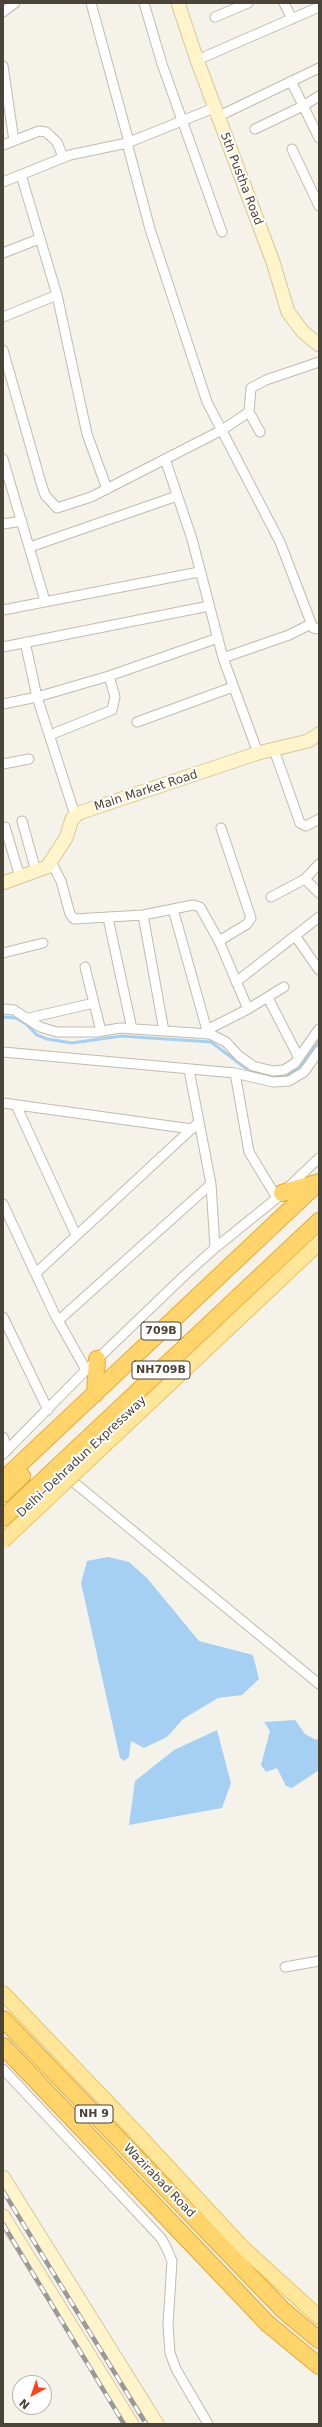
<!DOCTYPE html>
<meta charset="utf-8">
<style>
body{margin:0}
#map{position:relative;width:322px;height:2427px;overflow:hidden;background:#f5f2ea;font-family:"DejaVu Sans",sans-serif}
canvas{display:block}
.frame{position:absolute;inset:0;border:4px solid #4a4337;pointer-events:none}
.north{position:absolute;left:12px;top:2375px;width:40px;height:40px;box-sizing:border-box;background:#fff;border:1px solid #b7b4af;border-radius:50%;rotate:220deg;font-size:11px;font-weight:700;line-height:16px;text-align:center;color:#4a4337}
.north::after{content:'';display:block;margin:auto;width:14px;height:18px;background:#ff4317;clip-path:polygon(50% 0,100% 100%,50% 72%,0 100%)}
</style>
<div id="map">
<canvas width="322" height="2427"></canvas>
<div class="frame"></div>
<div class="north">N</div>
</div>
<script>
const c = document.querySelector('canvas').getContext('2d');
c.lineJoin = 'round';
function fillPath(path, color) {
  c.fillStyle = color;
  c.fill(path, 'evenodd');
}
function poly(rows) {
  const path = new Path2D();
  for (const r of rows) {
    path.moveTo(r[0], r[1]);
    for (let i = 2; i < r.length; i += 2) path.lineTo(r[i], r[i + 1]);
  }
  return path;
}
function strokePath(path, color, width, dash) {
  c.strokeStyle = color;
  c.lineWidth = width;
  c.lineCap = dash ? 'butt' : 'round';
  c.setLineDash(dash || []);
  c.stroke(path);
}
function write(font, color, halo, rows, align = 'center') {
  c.font = font + ' "DejaVu Sans",sans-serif';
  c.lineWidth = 4;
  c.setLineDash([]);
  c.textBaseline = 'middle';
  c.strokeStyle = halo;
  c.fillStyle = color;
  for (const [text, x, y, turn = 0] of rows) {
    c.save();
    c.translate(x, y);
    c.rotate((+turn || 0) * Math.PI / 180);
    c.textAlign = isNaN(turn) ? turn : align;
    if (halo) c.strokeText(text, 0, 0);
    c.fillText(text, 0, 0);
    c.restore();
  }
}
fillPath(poly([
 [108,1557,129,1562,147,1578,199,1641,253,1655,259,1679,242,1695,218,1698,183,1719,167,1737,144,1748,131,1741,129,1757,124,1761,120,1758,81,1583,87,1561],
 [295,1720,305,1734,316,1740,319,1738,319,1770,292,1788,286,1786,277,1768,266,1772,261,1765,270,1731,264,1722],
 [217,1730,231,1783,222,1808,129,1825,135,1781,174,1750]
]), '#a5d0f3');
strokePath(poly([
 [3,1017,16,1018,26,1024,37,1035,47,1039,72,1043,121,1036,211,1042,244,1067,263,1075],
 [270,1077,285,1076,300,1067,319,1041]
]), '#a5d0f3', 3);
const street = poly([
 [91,3,129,142],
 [144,3,162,64,222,232],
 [284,3,292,19],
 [3,12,15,3],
 [215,17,248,3],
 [197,60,319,7],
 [3,66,14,141],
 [291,81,319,138],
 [217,117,319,68],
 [255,129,303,106,319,96],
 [127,143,150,229,207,402,280,542,313,628,319,629],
 [3,145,39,131,46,132,57,142,63,157],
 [292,149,319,206],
 [21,175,57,295,87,434,107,489],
 [3,182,70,155,127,143,214,108],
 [3,253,39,239],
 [3,317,57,295],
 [3,350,41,483,45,495,57,508,91,497,222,430,249,412,251,388,266,380,319,362],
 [249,412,260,432],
 [3,459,45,601],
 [165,459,192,539,223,658,258,753],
 [3,524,22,521],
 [30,547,177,496],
 [3,610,199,572],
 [25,642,37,697,75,815],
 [3,647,209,606],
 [223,658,289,635,311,624],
 [3,704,37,697,109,676,218,638],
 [137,722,233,687],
 [50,735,112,710,115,697,109,676],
 [274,750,300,823,306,826,319,819],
 [3,764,29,759],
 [22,821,36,871],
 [5,827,20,877],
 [51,862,61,881,70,914,74,919,143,915,193,905,200,907,219,941,248,1009],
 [305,879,319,893],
 [271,897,305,879,319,864],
 [173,909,208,1034],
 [143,915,164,1031],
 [108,918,132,1029],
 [296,937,319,970],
 [219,941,247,924,251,918,221,828],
 [3,953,43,943],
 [85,967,101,1031],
 [236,982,319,917],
 [268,998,299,1058],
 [3,1009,14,1010,40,1027,57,1032,97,1032,120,1028,210,1034,226,1042,239,1056,253,1066,273,1071,284,1070,295,1063,319,1029],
 [29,1018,94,1003],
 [207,1030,248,1009,284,987],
 [3,1052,235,1073,273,1082,289,1081,304,1072,319,1051],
 [189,1070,211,1184,215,1248],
 [235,1073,249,1152,277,1198],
 [3,1103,192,1129],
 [16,1105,76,1235],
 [3,1204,54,1313,86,1370],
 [36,1273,199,1122],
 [3,1317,48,1410],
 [59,1320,211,1184],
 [3,1437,8,1450],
 [3,1454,86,1370,185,1275,215,1248,277,1198,319,1158],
 [65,1475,319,1684],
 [285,1967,319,1961],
 [3,2069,161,2238,167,2249,172,2261,168,2325,170,2353,176,2369,208,2424]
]);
const secondary = poly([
 [178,3,197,60,273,262,288,312,303,332,319,345],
 [3,883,47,867,66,838,72,819,79,813,258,753,308,741,319,734],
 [3,2177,157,2424],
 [3,2216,132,2424]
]);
const primary = poly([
 [3,1993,130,2126,243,2248,319,2317]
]);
const highway = poly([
 [282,1193,316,1183],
 [95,1394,97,1359],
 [3,1480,319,1182],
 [3,1494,22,1476],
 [3,1518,319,1221],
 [3,2019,283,2310,319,2340],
 [3,2046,268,2324,319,2366]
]);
strokePath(street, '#c1bbac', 11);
strokePath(secondary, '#d7c899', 15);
strokePath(primary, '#e8c665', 16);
strokePath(highway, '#e3aa36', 18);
strokePath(street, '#fff', 9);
strokePath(secondary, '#fff4ca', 13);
strokePath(primary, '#ffe699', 14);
strokePath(highway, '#ffd46b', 16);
const rail = poly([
 [3,2191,146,2424],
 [3,2224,124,2424]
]);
strokePath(rail, '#999', 4.5);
strokePath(rail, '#fff', 3, [9]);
const primaryBridge = poly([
 [3,1541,319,1243]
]);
strokePath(primaryBridge, '#e8c665', 16, []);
strokePath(primaryBridge, '#ffe699', 14);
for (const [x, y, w] of [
 [161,1331,40],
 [161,1370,58],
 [94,2114,38]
]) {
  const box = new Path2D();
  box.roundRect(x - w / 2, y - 9, w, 18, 3);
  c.fillStyle = '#fff';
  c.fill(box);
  strokePath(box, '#4a4337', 1);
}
write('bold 11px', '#4a4337', null, [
 ["709B",161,1331],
 ["NH709B",161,1370],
 ["NH 9",94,2114]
]);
write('12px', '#4a4337', '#fff', [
 ["5th Pustha Road",241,179,69],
 ["Main Market Road",146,791,-18],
 ["Delhi–Dehradun Expressway",82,1457,-43],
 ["Wazirabad Road",159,2181,46]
]);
</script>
